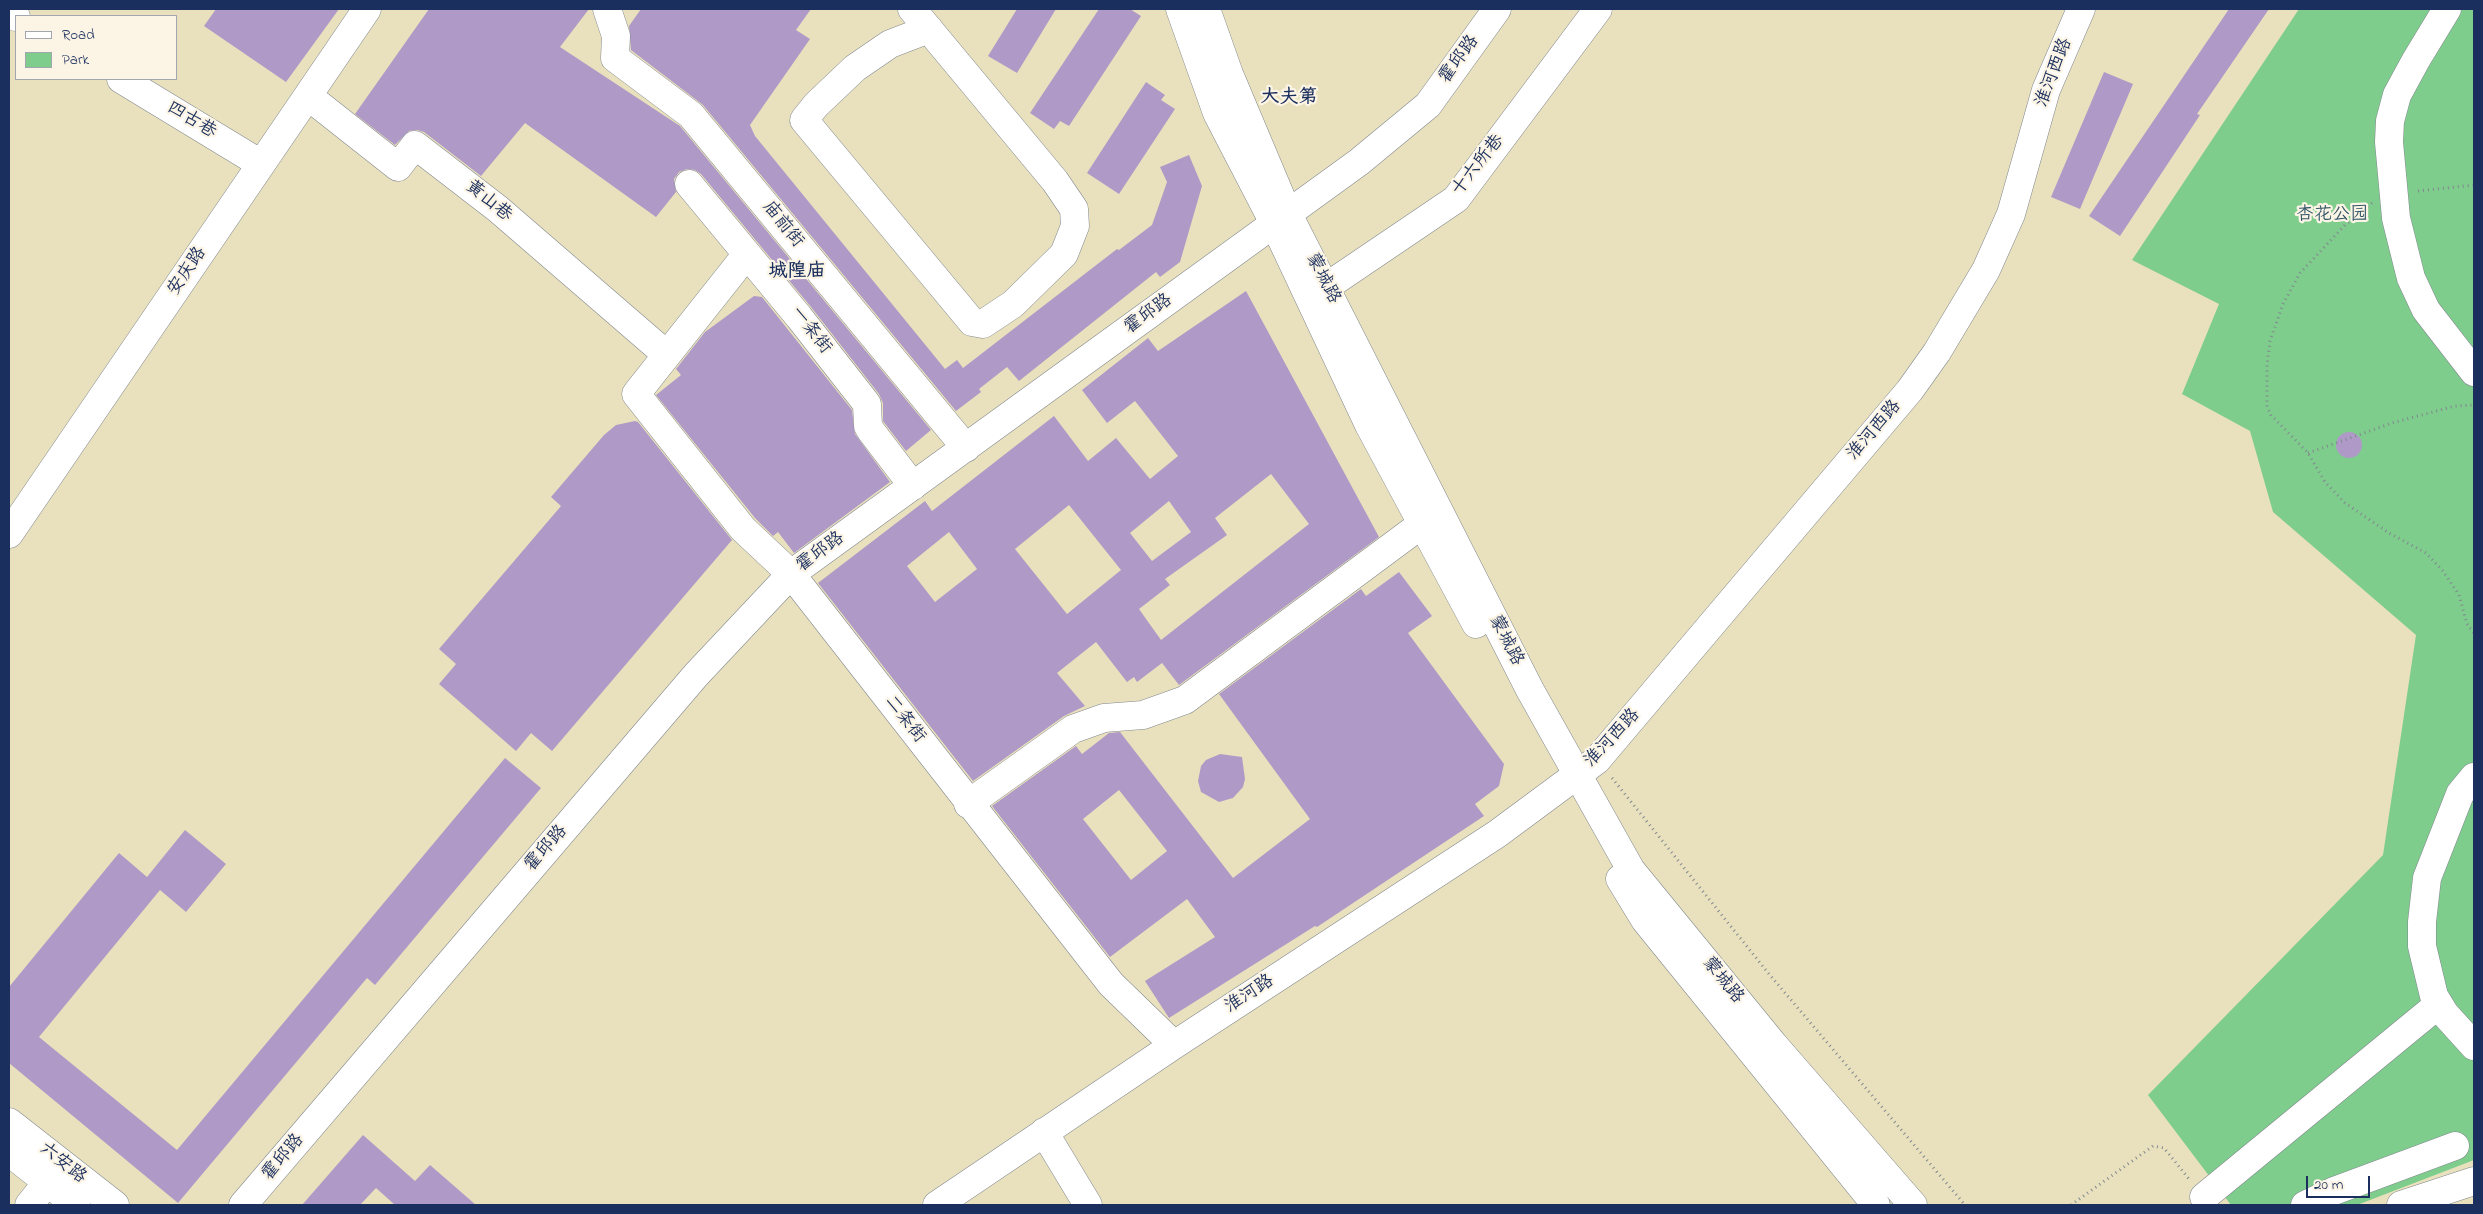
<!DOCTYPE html>
<meta charset="utf-8">
<style>
body{margin:0}
#map{position:relative;width:2483px;height:1214px;overflow:hidden;background:#e9e1bd;font-family:"Indie Flower",sans-serif}
canvas{display:block}
.frame{position:absolute;inset:0;border:10px solid #1b2f5e;pointer-events:none}
.legend{position:absolute;left:15px;top:15px;width:162px;height:65px;box-sizing:border-box;background:#fcf5e5;border:1px solid #a2a6af;margin:0;padding:6px 9px;list-style:none;font-size:15px;color:#1b2f5e}
.legend li{display:flex;align-items:center;gap:10px;height:25px}
.legend b{width:25px;border:1px solid #a2a6af}
.scale{position:absolute;left:2306px;top:1176px;width:64px;height:22px;box-sizing:border-box;border:2px solid #1b2f5e;border-top:0;padding-left:6px;font-size:15px;line-height:18px;white-space:nowrap;color:#1b2f5e;-webkit-text-stroke:4px #fcf5e5;paint-order:stroke}
</style>
<div id="map">
<canvas width="2483" height="1214"></canvas>
<div class="frame"></div>
<ul class="legend">
<li><b style="height:6px;background:#fff"></b>Road</li>
<li><b style="height:14px;background:#7ecd8d"></b>Park</li>
</ul>
<div class="scale">20 m</div>
</div>
<script>
const c = document.querySelector('canvas').getContext('2d');
c.lineJoin = 'round';
function fillPath(path, color) {
  c.fillStyle = color;
  c.fill(path, 'evenodd');
}
function poly(rows) {
  const path = new Path2D();
  for (const r of rows) {
    if (r.length === 3) {
      path.moveTo(r[0] + r[2], r[1]);
      path.arc(r[0], r[1], r[2], 0, 2 * Math.PI);
      continue;
    }
    path.moveTo(r[0], r[1]);
    for (let i = 2; i < r.length; i += 2) path.lineTo(r[i], r[i + 1]);
  }
  return path;
}
function strokePath(path, color, width, dash) {
  c.strokeStyle = color;
  c.lineWidth = width;
  c.lineCap = dash ? 'butt' : 'round';
  c.setLineDash(dash || []);
  c.stroke(path);
}
function write(font, color, halo, rows, align = 'center') {
  c.font = font + ' "Indie Flower","LXGW WenKai TC",sans-serif';
  c.lineWidth = 4.5;
  c.setLineDash([]);
  c.textBaseline = 'middle';
  c.strokeStyle = halo;
  c.fillStyle = color;
  for (const [text, x, y, turn = 0] of rows) {
    c.save();
    c.translate(x, y);
    c.rotate((+turn || 0) * Math.PI / 180);
    c.textAlign = isNaN(turn) ? turn : align;
    if (halo) c.strokeText(text, 0, 0);
    c.fillText(text, 0, 0);
    c.restore();
  }
}
fillPath(poly([
 [2299,9,2474,9,2474,1160,2357,1205,2231,1205,2148,1095,2383,855,2416,635,2273,512,2250,431,2182,394,2219,304,2132,260]
]), '#7ecd8d');
fillPath(poly([
 [216,9,339,9,286,82,204,26],
 [429,9,589,9,560,47,680,126,931,430,906,451,883,421,883,403,879,394,811,307,701,174,695,170,687,169,679,172,674,179,676,192,656,217,525,123,481,176,424,132,417,130,409,131,395,145,355,114],
 [641,9,811,9,796,30,810,39,750,125,755,136,945,369,957,360,963,368,1117,249,1119,250,1152,225,1167,182,1160,167,1189,155,1202,186,1180,262,1160,277,1156,272,1019,381,1007,367,979,389,981,392,956,411,703,105,631,50,629,26],
 [1017,9,1056,9,1017,73,988,56],
 [1099,9,1130,9,1141,16,1069,126,1060,121,1054,129,1030,113],
 [2229,9,2269,9,2197,114,2200,115,2120,236,2089,216],
 [2104,72,2133,84,2080,209,2051,197],
 [1146,82,1165,95,1161,100,1175,109,1119,194,1087,173],
 [1246,291,1379,537,1179,685,1162,663,1137,682,1134,677,1127,682,1096,642,1057,673,1085,706,1064,716,973,781,818,583,925,501,932,511,1054,416,1088,461,1116,438,1150,479,1178,456,1135,401,1107,423,1082,390,1148,338,1158,351],
 [1271,474,1309,524,1161,640,1139,609,1170,585,1165,579,1227,535,1215,518],
 [1169,501,1191,532,1152,561,1130,533],
 [1069,505,1121,570,1067,614,1015,549],
 [949,532,977,569,935,602,907,566],
 [754,296,762,297,852,410,855,434,890,482,794,553,778,532,773,536,755,518,656,395,681,375,676,369,705,332],
 [635,421,638,422,732,540,552,751,531,733,516,751,439,684,456,664,439,649,561,506,551,497,604,435,616,425],
 [2349,445,13],
 [1399,572,1432,616,1408,633,1504,764,1499,786,1475,804,1484,816,1317,927,1315,926,1169,1018,1145,981,1215,937,1187,899,1110,957,992,806,1076,746,1082,754,1109,733,1120,732,1233,878,1310,819,1219,694,1361,589,1366,596],
 [1119,790,1167,851,1131,880,1083,819],
 [1220,754,1242,757,1245,779,1243,787,1233,798,1219,802,1201,792,1198,781,1201,766,1206,760],
 [505,758,541,788,375,985,367,978,178,1203,9,1063,9,987,119,853,147,877,185,830,226,864,186,912,160,890,39,1037,177,1150],
 [363,1135,415,1181,430,1165,476,1205,395,1205,376,1188,360,1205,302,1205]
]), '#af9ac7');
const minor = poly([
 [607,9,616,36,615,58,691,115,966,448],
 [912,9,1055,181,1074,209,1075,226,1064,254,1013,304,983,324,972,322,804,120,816,105,855,68,890,44,929,29],
 [2447,9,2416,60,2397,95,2390,121,2389,142,2396,218,2411,278,2426,310,2474,372],
 [9,13,16,17],
 [121,79,261,164],
 [308,96,398,167,415,145,498,209,667,355],
 [689,184,799,317,867,404,868,426,871,431,913,486],
 [747,254,636,394,743,529,791,574,1111,984,1174,1045],
 [1326,287,1456,199,1598,9],
 [9,534,367,9],
 [2474,777,2460,794,2427,878,2422,922,2422,946,2434,996,2445,1014,2474,1046],
 [968,804,1073,729,1104,718,1143,715,1185,700,1422,524],
 [9,1122,115,1205],
 [1044,1132,1088,1205],
 [9,1152,76,1205],
 [2204,1197,2439,1004],
 [29,1205,58,1169],
 [243,1205,696,675,791,574,1359,162,1428,105,1497,9],
 [937,1205,1174,1045,1497,834,1597,760,1910,390,1937,352,1986,270,2011,214,2046,90,2081,9],
 [2305,1205,2334,1191,2455,1146]
]);
const major = poly([
 [1180,9,1217,113,1274,223,1369,425,1476,624],
 [1206,9,1229,74,1288,214,1530,690,1631,870,1774,1045,1913,1205],
 [1620,879,1645,920,1876,1205],
 [2401,1205,2474,1181]
]);
strokePath(minor, '#82888e', 29);
strokePath(major, '#82888e', 29);
strokePath(poly([
 [2418,191,2474,185],
 [2372,203,2346,224,2300,273,2283,304,2270,341,2267,365,2267,407,2271,415,2308,453,2325,482,2345,503,2389,533,2426,553,2443,571,2459,595,2467,624,2474,633],
 [2308,453,2392,423,2455,406,2474,405],
 [1612,778,1769,974,1965,1205],
 [2071,1205,2153,1146,2164,1148,2189,1179]
]), '#82888e', 3, [1, 4]);
strokePath(minor, '#fff', 28);
strokePath(major, '#fff', 28);
write('18px', '#1b2f5e', '#fcf5e5', [
 ["霍邱路",1460,60,-54],
 ["淮河西路",2055,73,-69],
 ["四古巷",191,121,31],
 ["十六所巷",1479,166,-52],
 ["黄山巷",488,202,39],
 ["庙前街",782,225,51],
 ["安庆路",188,272,-56],
 ["蒙城路",1322,279,63],
 ["霍邱路",1149,315,-36],
 ["一条街",810,331,52],
 ["淮河西路",1875,431,-49],
 ["霍邱路",821,553,-36],
 ["蒙城路",1505,641,63],
 ["二条街",904,720,52],
 ["淮河西路",1613,739,-47],
 ["霍邱路",547,849,-49],
 ["蒙城路",1722,981,51],
 ["淮河路",1250,995,-33],
 ["霍邱路",284,1158,-50],
 ["六安路",62,1164,38]
]);
write('18px', '#34566a', '#fcf5e5', [
 ["杏花公园",2332,216]
]);
write('bold 19px', '#1b2f5e', '#fcf5e5', [
 ["大夫第",1289,99],
 ["城隍庙",797,273]
]);
</script>
